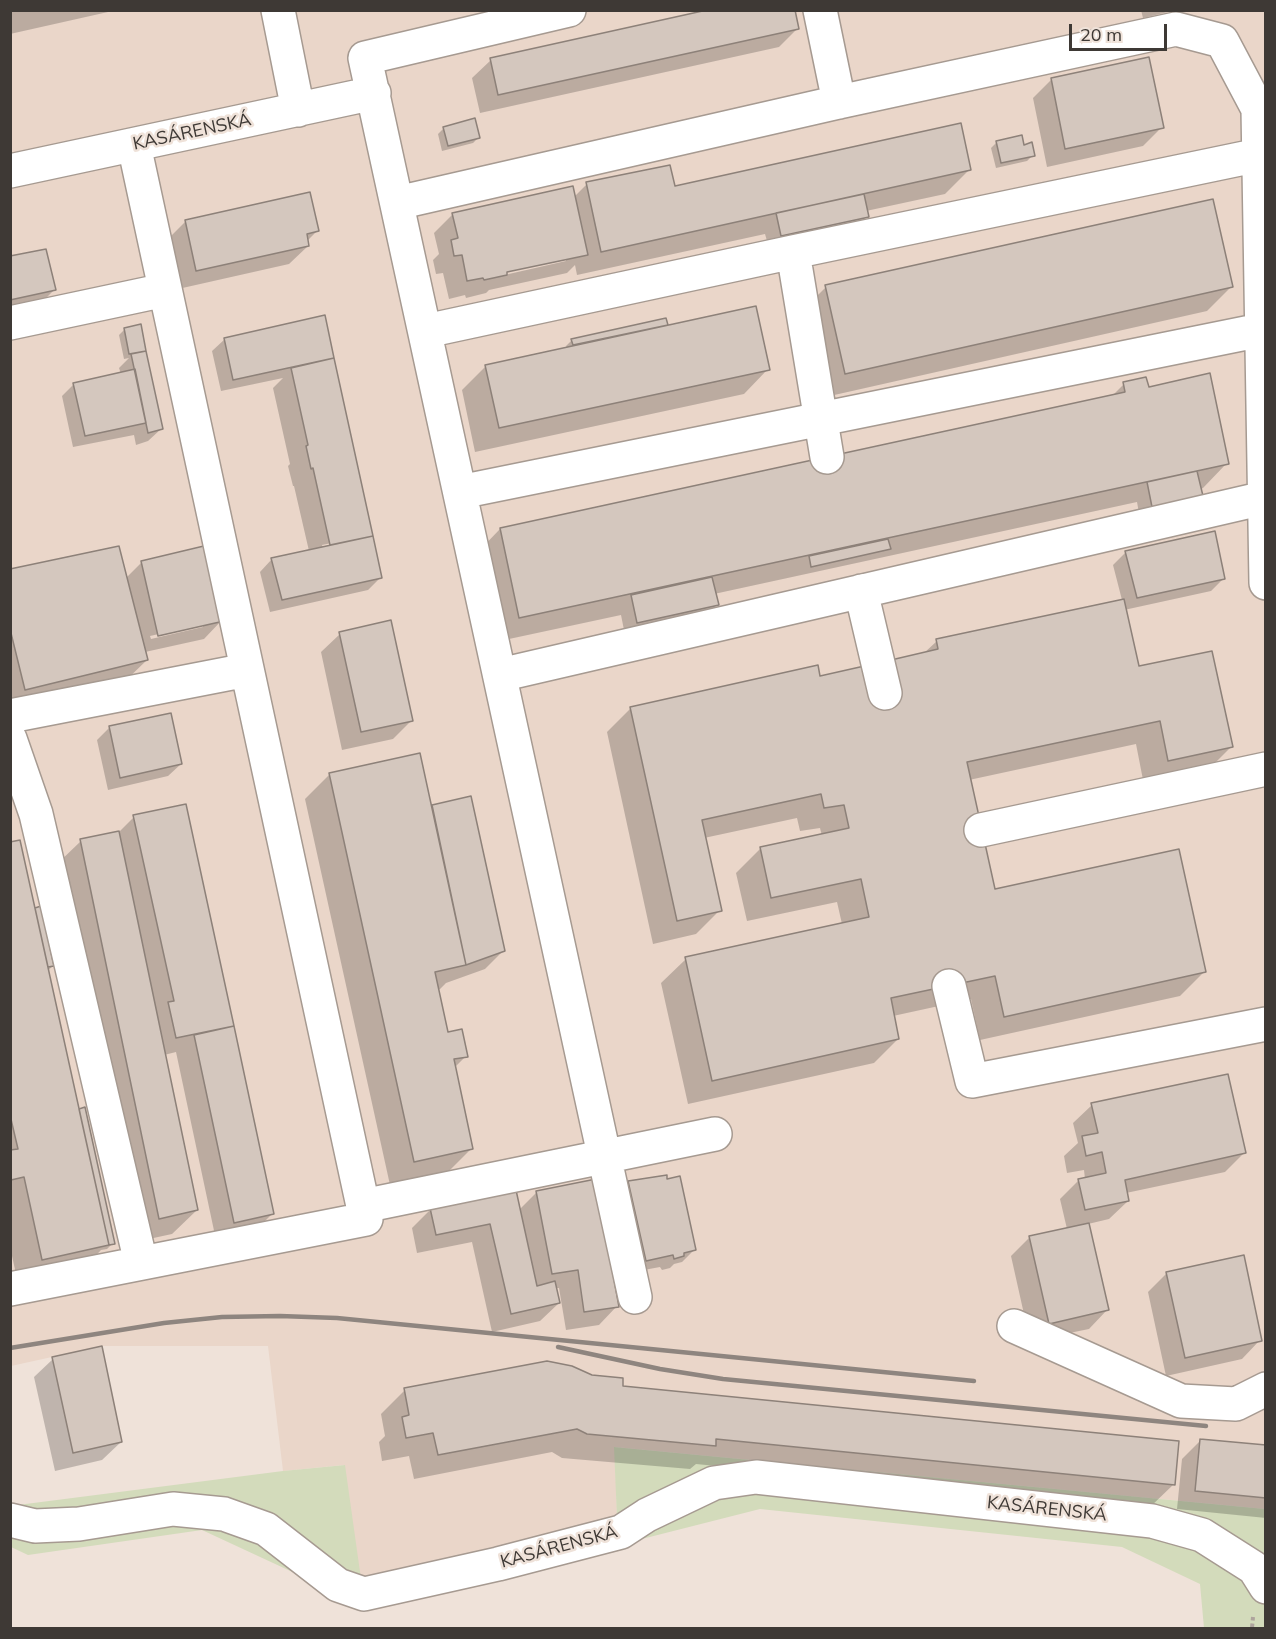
<!DOCTYPE html>
<meta charset="utf-8">
<style>
body{margin:0}
#map{position:relative;width:1276px;height:1639px;overflow:hidden;background:#efe2d9;font-family:Mulish,sans-serif}
canvas{display:block}
.frame{position:absolute;inset:0;border:12px solid #3e3935;pointer-events:none}
.scale{position:absolute;left:1069px;top:24px;width:98px;height:27px;box-sizing:border-box;border:3px solid #3e3935;border-top:0;padding-left:8px;font-size:18px;line-height:21px;white-space:nowrap;color:#3e3935;-webkit-text-stroke:4px #efe2d9;paint-order:stroke}
</style>
<div id="map">
<canvas width="1276" height="1639"></canvas>
<div class="frame"></div>
<div class="scale">20 m</div>
</div>
<script>
const c = document.querySelector('canvas').getContext('2d');
c.lineJoin = 'round';
function fillPath(path, color) {
  c.fillStyle = color;
  c.fill(path, 'evenodd');
}
function poly(rows) {
  const path = new Path2D();
  for (const r of rows) {
    path.moveTo(r[0], r[1]);
    for (let i = 2; i < r.length; i += 2) path.lineTo(r[i], r[i + 1]);
  }
  return path;
}
function strokePath(path, color, width, dash) {
  c.strokeStyle = color;
  c.lineWidth = width;
  c.lineCap = dash ? 'butt' : 'round';
  c.setLineDash(dash || []);
  c.stroke(path);
}
function write(font, color, halo, rows, align = 'center') {
  c.font = font + ' Mulish,sans-serif';
  c.lineWidth = 5;
  c.setLineDash([]);
  c.textBaseline = 'middle';
  c.strokeStyle = halo;
  c.fillStyle = color;
  for (const [text, x, y, turn = 0] of rows) {
    c.save();
    c.translate(x, y);
    c.rotate((+turn || 0) * Math.PI / 180);
    c.textAlign = isNaN(turn) ? turn : align;
    if (halo) c.strokeText(text, 0, 0);
    c.fillText(text, 0, 0);
    c.restore();
  }
}
fillPath(poly([
 [10,11,1265,11,1265,1509,615,1447,617,1519,360,1579,344,1465,283,1471,268,1346,102,1346,11,1366]
]), '#ead6c9');
fillPath(poly([
 [614,1447,1265,1509,1265,1628,1204,1628,1200,1584,1122,1547,760,1509,370,1608,202,1530,28,1555,11,1547,10,1506,283,1471,345,1465,361,1579,617,1519]
]), '#d3dbbb');
fillPath(poly([
 [10,10,117,10,10,34],
 [1141,10,1176,10,1143,18],
 [797,29,779,47,480,113,472,78,491,60],
 [1052,79,1162,127,1143,146,1047,167,1033,98],
 [444,128,479,137,473,143,442,151,438,134],
 [997,142,1023,147,1033,155,1027,161,996,168,991,148],
 [969,170,945,194,866,211,867,216,855,229,769,248,765,234,577,275,575,265,567,273,489,290,486,293,466,298,465,295,449,299,443,273,436,274,433,260,439,254,434,233,453,214,574,197,587,184,674,187],
 [566,258,566,261,500,276,499,273],
 [186,221,317,231,307,241,308,246,289,264,178,289,167,240],
 [10,258,54,290,42,302,10,309],
 [826,287,1231,287,1207,311,821,398,802,311],
 [323,317,380,578,368,590,270,612,260,572,272,559,309,551,294,486,293,486,288,466,290,464,273,388,283,378,221,391,212,351,225,339],
 [351,539,351,542,323,548,322,545],
 [665,320,667,327,768,369,744,394,475,452,462,390,486,366,567,348,566,346,572,340],
 [140,326,161,429,148,441,136,445,134,435,73,447,62,396,74,384,121,374,119,368,129,358,124,359,119,335,125,329],
 [1124,384,1148,389,1227,463,1203,488,1140,519,1137,502,714,594,717,605,704,617,625,635,621,615,495,642,476,554,500,529,1112,396],
 [207,547,222,620,204,639,145,652,147,660,122,684,10,711,10,571,126,578,141,563],
 [203,624,203,627,151,639,150,636],
 [1126,552,1224,578,1211,591,1124,610,1137,668,1231,747,1207,771,1144,785,1136,744,969,780,993,891,1204,972,1180,996,980,1040,971,999,893,1016,898,1039,874,1063,688,1104,661,983,686,959,842,924,837,902,747,921,736,873,761,848,822,836,820,828,800,831,797,818,704,838,720,910,696,934,653,944,607,732,631,708,819,677,923,654,937,641,1122,600,1113,565],
 [340,634,411,721,393,739,342,750,321,652],
 [110,727,181,764,168,776,108,790,97,740],
 [330,774,430,808,432,806,504,950,485,969,446,983,440,989,437,990,447,1034,466,1056,454,1068,472,1148,447,1173,390,1185,305,799],
 [184,806,273,1213,254,1232,216,1240,176,1052,164,1055,197,1210,172,1234,135,1242,56,865,81,841,118,833,134,817],
 [10,843,34,911,36,909,53,966,47,971,78,1112,113,1243,107,1249,101,1250,83,1269,18,1283,10,1247],
 [1092,1105,1244,1153,1225,1172,1126,1193,1128,1201,1109,1219,1088,1224,1107,1310,1089,1329,1030,1341,1011,1256,1030,1237,1067,1229,1060,1199,1079,1180,1085,1179,1084,1170,1067,1173,1064,1156,1078,1143,1073,1123],
 [629,1182,695,1249,682,1262,674,1264,670,1268,662,1270,660,1267,633,1272,616,1195],
 [537,1192,617,1306,599,1325,566,1330,559,1288,555,1288,559,1303,540,1321,492,1332,472,1242,417,1253,412,1228,431,1209,519,1210],
 [1167,1273,1260,1340,1242,1359,1166,1376,1148,1292],
 [53,1359,121,1442,102,1460,55,1471,34,1377],
 [622,1388,1174,1484,1149,1508,696,1464,690,1469,562,1458,552,1452,414,1479,409,1456,382,1461,379,1442,385,1436,381,1414,405,1390],
 [1201,1440,1266,1446,1266,1518,1177,1509,1182,1459]
]), '#0003');
const building = poly([
 [707,10,795,10,799,29,498,95,490,58,707,10],
 [1149,57,1164,128,1065,149,1051,78,1149,57],
 [475,118,480,138,448,146,443,127,475,118],
 [961,123,971,170,601,252,586,182,670,165,675,186,961,123],
 [1022,135,1024,145,1032,142,1035,156,1001,163,996,141,1022,135],
 [573,186,588,255,507,272,507,275,484,280,483,278,467,281,462,255,454,256,451,240,458,238,452,213,573,186],
 [310,192,319,231,307,234,309,246,196,271,185,220,310,192],
 [864,194,869,217,781,236,776,213,864,194],
 [1213,199,1233,287,845,374,825,285,1213,199],
 [46,249,56,290,10,300,10,256,46,249],
 [756,306,770,370,499,428,485,365,756,306],
 [325,315,334,358,233,380,224,338,325,315],
 [666,318,668,325,573,345,571,339,666,318],
 [141,324,146,351,129,354,124,328,141,324],
 [146,351,163,429,148,433,131,354,146,351],
 [334,358,373,536,330,545,313,468,311,469,306,446,308,445,291,368,334,358],
 [135,369,146,423,85,436,73,383,135,369],
 [1210,373,1229,464,519,618,500,528,1125,392,1123,382,1146,377,1149,387,1210,373],
 [1197,471,1203,496,1152,507,1147,482,1197,471],
 [1215,531,1225,579,1137,598,1125,551,1215,531],
 [373,536,382,578,282,600,271,558,373,536],
 [888,539,891,549,811,567,809,556,888,539],
 [208,545,224,621,158,636,141,561,208,545],
 [119,546,148,660,25,690,10,629,10,569,119,546],
 [712,577,719,605,637,623,631,595,712,577],
 [1124,599,1139,666,1212,651,1233,747,1168,761,1160,721,967,762,995,889,1179,849,1206,972,1004,1017,995,976,891,998,899,1039,712,1081,685,957,869,917,861,879,771,898,760,847,849,828,844,805,824,808,821,794,702,820,722,911,677,921,630,707,818,665,820,676,891,660,938,649,936,639,1124,599],
 [391,620,413,721,361,732,339,632,391,620],
 [171,713,182,764,120,778,109,726,171,713],
 [420,753,466,965,435,972,448,1032,462,1029,468,1057,454,1059,473,1149,414,1162,329,773,420,753],
 [471,796,505,951,466,965,432,805,471,796],
 [186,804,234,1026,176,1038,168,1002,174,1001,133,815,186,804],
 [119,831,198,1210,159,1219,80,839,119,831],
 [20,840,109,1245,42,1260,24,1177,11,1180,10,1176,10,1150,18,1149,10,1115,10,842,20,840],
 [41,906,54,966,48,967,35,908,41,906],
 [234,1026,274,1214,234,1223,194,1035,234,1026],
 [1228,1074,1246,1153,1125,1180,1129,1201,1085,1210,1078,1179,1106,1173,1102,1152,1086,1156,1082,1136,1098,1133,1091,1103,1228,1074],
 [85,1107,115,1244,109,1245,79,1109,85,1107],
 [667,1175,667,1179,680,1176,696,1250,684,1253,684,1256,674,1259,673,1255,646,1261,628,1181,667,1175],
 [596,1179,619,1307,584,1312,578,1270,552,1274,536,1191,596,1179],
 [516,1190,537,1286,555,1281,560,1303,511,1314,490,1224,436,1235,430,1208,516,1190],
 [1089,1223,1109,1310,1049,1324,1029,1236,1089,1223],
 [1244,1255,1262,1341,1185,1358,1166,1272,1244,1255],
 [102,1346,122,1442,73,1453,52,1357,102,1346],
 [547,1361,572,1366,592,1375,623,1378,623,1386,1179,1441,1175,1485,716,1439,716,1446,587,1434,577,1429,438,1455,433,1433,406,1438,402,1417,409,1415,404,1388,547,1361],
 [1200,1439,1266,1445,1266,1498,1195,1491,1200,1439]
]);
fillPath(building, '#d4c7be');
strokePath(building, '#8d8179', 1.5);
const minor = poly([
 [278,10,298,110],
 [569,10,365,58,635,1297],
 [820,10,839,102],
 [134,145,363,1206,715,1134],
 [10,171,374,93],
 [397,203,839,102,1176,29,1222,41,1258,109,1266,583],
 [793,252,827,457],
 [10,323,165,290],
 [426,331,793,252,1259,155],
 [460,492,1261,330],
 [861,591,885,693],
 [500,675,1264,498],
 [10,716,247,670],
 [10,739,36,814,141,1263],
 [981,830,1266,769],
 [949,986,972,1081,1266,1024],
 [10,1289,366,1219,363,1206],
 [1014,1326,1181,1401,1236,1404,1266,1389],
 [10,1520,35,1526,79,1524,173,1509,224,1514,266,1529,338,1585,364,1594,498,1564,621,1532,647,1515,714,1483,756,1477,1152,1521,1202,1535,1254,1568,1266,1587]
]);
strokePath(minor, '#a69a91', 36);
strokePath(poly([
 [1252,1628,1253,1617]
]), '#aea49d', 4, [4.5, 3]);
strokePath(minor, '#fff', 33);
strokePath(poly([
 [558,1347,660,1369,723,1379,1206,1426],
 [10,1348,164,1323,222,1317,280,1316,337,1318,974,1381]
]), '#8e857f', 4.5);
write('18px', '#3e3935', '#efe2d9', [
 ["KASÁRENSKÁ",192,132,-12],
 ["KASÁRENSKÁ",1047,1509,6],
 ["KASÁRENSKÁ",559,1547,-15]
]);
</script>
